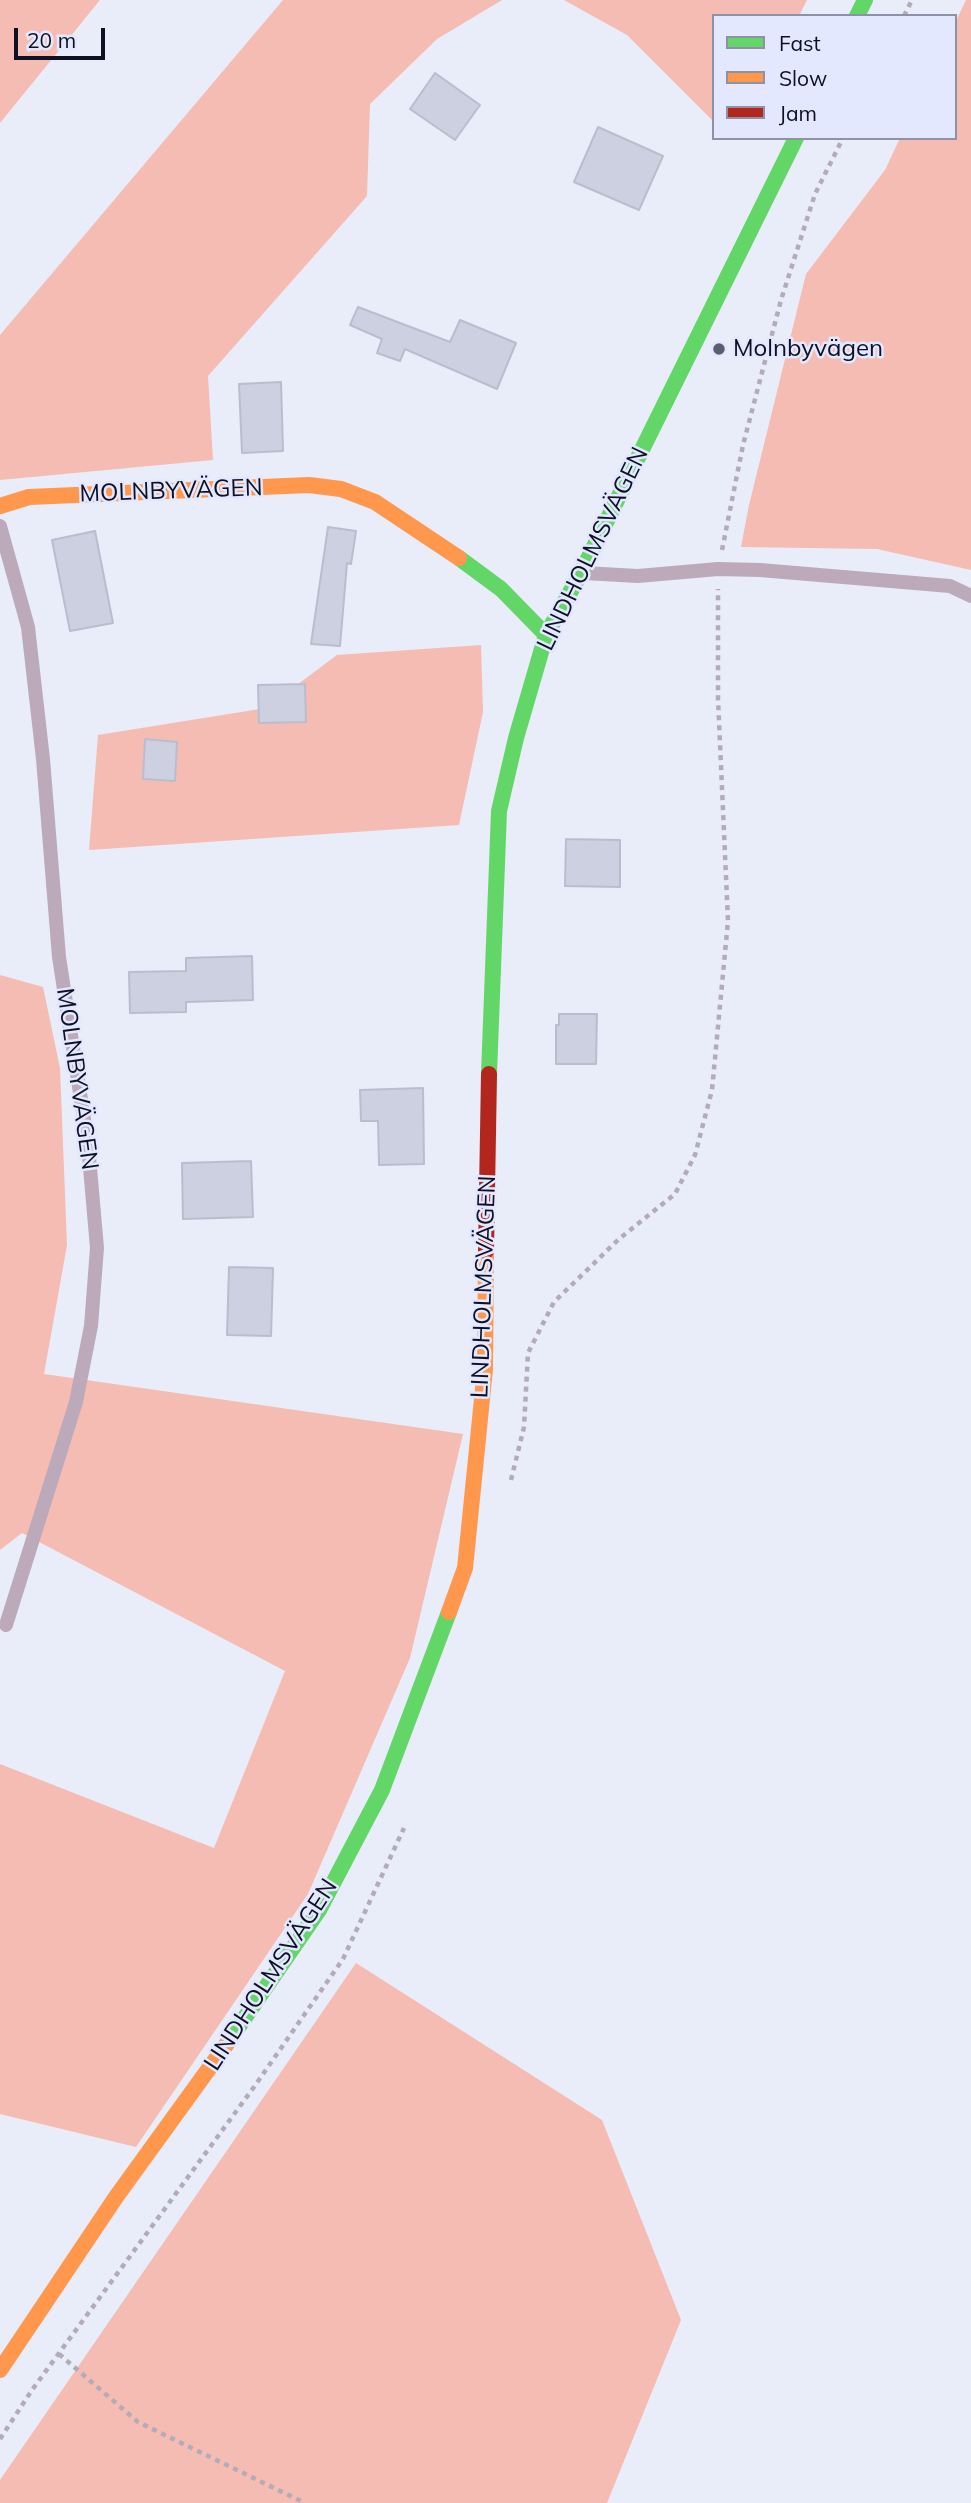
<!DOCTYPE html>
<meta charset="utf-8">
<style>
body{margin:0}
#map{position:relative;width:971px;height:2503px;overflow:hidden;background:#e9ecf9;font-family:Mulish,sans-serif}
canvas{display:block}
.legend{position:absolute;left:712px;top:14px;width:245px;height:126px;box-sizing:border-box;background:#e3e8ff;border:2px solid #8e92a7;margin:0;padding:9px 12px;list-style:none;font-size:21px;color:#0e1124}
.legend li{display:flex;align-items:center;gap:14px;height:35px}
.legend b{width:35px;border:2px solid #8e92a7}
.scale{position:absolute;left:14px;top:28px;width:91px;height:32px;box-sizing:border-box;border:4px solid #0e1124;border-top:0;padding-left:9px;font-size:21px;line-height:24px;white-space:nowrap;color:#0e1124;-webkit-text-stroke:5px #e3e8ff;paint-order:stroke}
</style>
<div id="map">
<canvas width="971" height="2503"></canvas>
<ul class="legend">
<li><b style="height:9px;background:#63d668"></b>Fast</li>
<li><b style="height:9px;background:#ff974d"></b>Slow</li>
<li><b style="height:9px;background:#b3261e"></b>Jam</li>
</ul>
<div class="scale">20 m</div>
</div>
<script>
const c = document.querySelector('canvas').getContext('2d');
c.lineJoin = 'round';
function fillPath(path, color) {
  c.fillStyle = color;
  c.fill(path, 'evenodd');
}
function poly(rows) {
  const path = new Path2D();
  for (const r of rows) {
    path.moveTo(r[0], r[1]);
    for (let i = 2; i < r.length; i += 2) path.lineTo(r[i], r[i + 1]);
  }
  return path;
}
function strokePath(path, color, width, dash) {
  c.strokeStyle = color;
  c.lineWidth = width;
  c.lineCap = dash ? 'butt' : 'round';
  c.setLineDash(dash || []);
  c.stroke(path);
}
function write(font, color, halo, rows, align = 'center') {
  c.font = font + ' Mulish,sans-serif';
  c.lineWidth = 5;
  c.setLineDash([]);
  c.textBaseline = 'middle';
  c.strokeStyle = halo;
  c.fillStyle = color;
  for (const [text, x, y, turn = 0] of rows) {
    c.save();
    c.translate(x, y);
    c.rotate((+turn || 0) * Math.PI / 180);
    c.textAlign = isNaN(turn) ? turn : align;
    if (halo) c.strokeText(text, 0, 0);
    c.fillText(text, 0, 0);
    c.restore();
  }
}
fillPath(poly([
 [0,0,100,0,0,123],
 [283,0,502,0,437,39,370,104,367,196,208,376,213,460,0,480,0,335],
 [564,0,807,0,799,16,714,16,714,122,627,35],
 [966,0,971,0,971,570,877,549,741,547,749,505,806,274,885,170,900,138,955,138,955,23],
 [481,645,483,712,459,825,89,850,98,735,266,708,337,655],
 [0,975,43,987,60,1068,67,1245,44,1374,463,1434,410,1658,308,1894,136,2147,0,2114,0,1764,214,1848,285,1671,22,1533,0,1550],
 [356,1963,602,2120,681,2320,607,2503,0,2503,0,2480]
]), '#f5bcb4');
const building = poly([
 [435,73,480,105,455,140,410,109,435,73],
 [598,127,663,156,639,210,574,182,598,127],
 [358,307,450,342,460,320,516,343,497,389,405,349,400,361,377,353,382,339,350,325,358,307],
 [281,382,283,451,242,453,239,384,281,382],
 [328,527,356,531,351,564,347,563,340,646,311,644,328,527],
 [95,531,113,623,70,631,52,540,95,531],
 [305,684,306,722,259,723,258,685,305,684],
 [145,739,177,742,175,781,143,779,145,739],
 [566,839,620,840,620,887,565,886,566,839],
 [252,956,253,1000,186,1002,186,1012,130,1013,129,972,186,971,186,958,252,956],
 [559,1014,597,1014,596,1064,556,1064,556,1025,559,1025,559,1014],
 [423,1088,424,1164,379,1165,378,1121,361,1121,360,1090,423,1088],
 [251,1161,253,1217,183,1219,182,1163,251,1161],
 [229,1267,273,1268,271,1336,227,1335,229,1267]
]);
fillPath(building, '#cdd0e1');
strokePath(building, '#babdcd', 2);
strokePath(poly([
 [904,16,912,0],
 [722,550,743,445,781,300,815,194,843,138],
 [511,1480,524,1427,528,1353,554,1302,619,1239,675,1194,695,1155,712,1090,728,921,718,699,718,589],
 [59,2354,138,2422,305,2503],
 [0,2439,32,2390,254,2087,343,1959,404,1828]
]), '#b3abb8', 4.5, [5, 5]);
strokePath(poly([
 [0,526,28,627,43,759,59,957,88,1145,97,1248,91,1326,76,1402,6,1625],
 [584,573,638,576,718,569,760,570,950,586,971,596]
]), '#bcaaba', 14);
strokePath(poly([
 [857,16,865,0],
 [459,558,501,589,546,635],
 [489,1074,499,811,516,738,546,635,581,573,796,138],
 [226,2045,319,1910,382,1790,449,1612]
]), '#63d668', 16);
strokePath(poly([
 [0,506,29,497,309,485,341,489,375,502,459,558],
 [449,1612,465,1568,485,1369,486,1251],
 [0,2370,116,2197,226,2045]
]), '#ff974d', 16);
strokePath(poly([
 [486,1251,489,1074]
]), '#b3261e', 16);
for (const [x, y, r, color] of [
 [719,349,7,"#5b5e6f"]
]) {
  const dot = new Path2D();
  dot.arc(x, y, r, 0, 2 * Math.PI);
  c.fillStyle = color;
  c.fill(dot);
  strokePath(dot, '#e3e8ff', 2.5);
}
write('24px', '#0e1124', '#e3e8ff', [
 ["Molnbyvägen",733,349]
], 'left');
write('24px', '#0e1124', '#e3e8ff', [
 ["MOLNBYVÄGEN",171,491,-2],
 ["LINDHOLMSVÄGEN",593,549,-64],
 ["MOLNBYVÄGEN",77,1079,82],
 ["LINDHOLMSVÄGEN",484,1287,-88],
 ["LINDHOLMSVÄGEN",271,1975,-57]
]);
</script>
